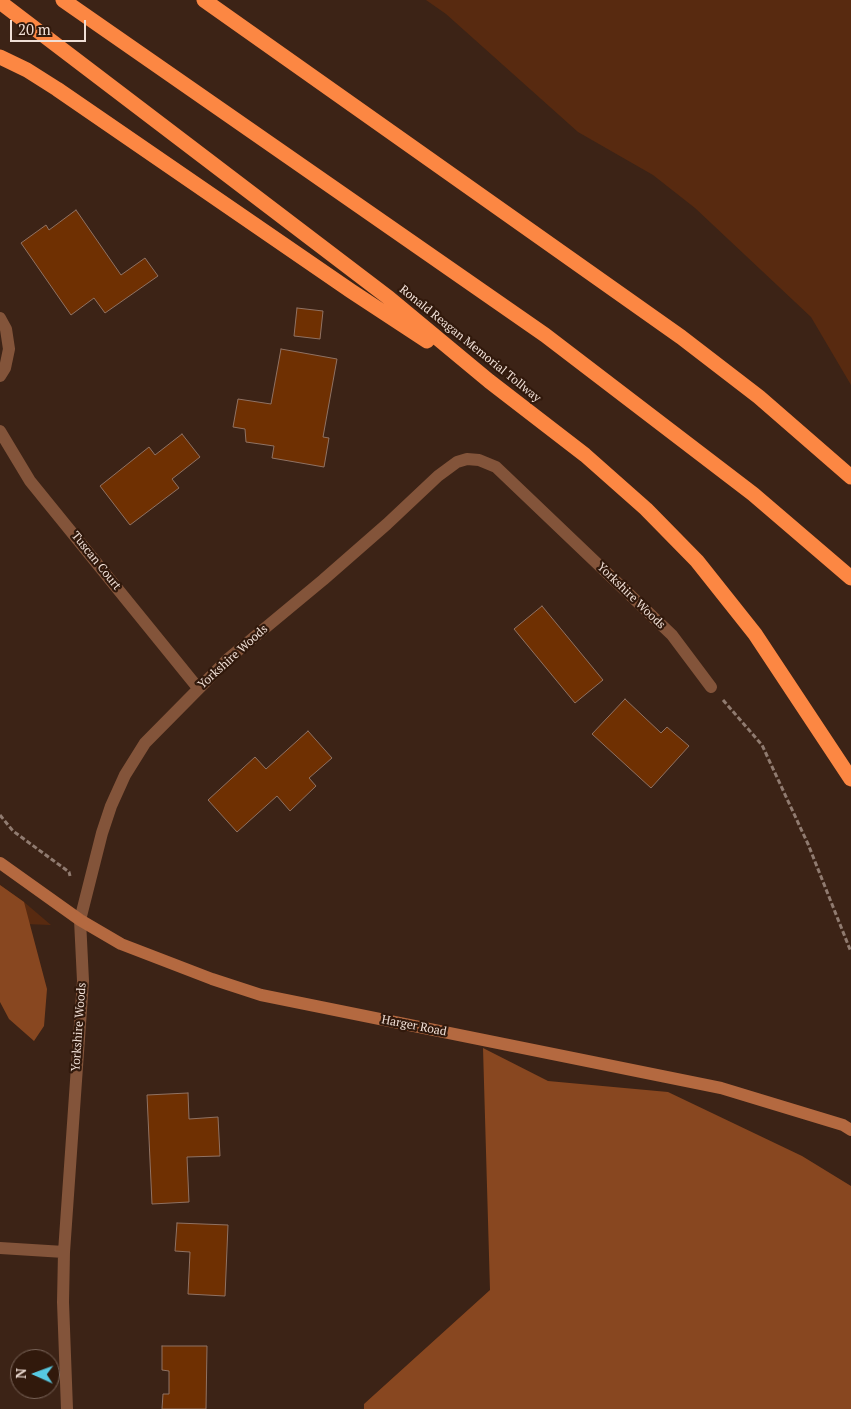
<!DOCTYPE html>
<style>
body{margin:0}
#map{position:relative;width:851px;height:1409px;overflow:hidden;background:#3c2316;font-family:"PT Serif",serif}
canvas{display:block}
.north{position:absolute;left:10px;top:1349px;width:50px;height:50px;box-sizing:border-box;background:#31190c;border:1px solid #7d685d;border-radius:50%;rotate:272deg;font-size:14px;font-weight:700;line-height:20px;text-align:center;color:#f0dfd6}
.north::after{content:'';display:block;margin:auto;width:18px;height:22px;background:#57c9e2;clip-path:polygon(50% 0,100% 100%,50% 72%,0 100%)}
.scale{position:absolute;left:10px;top:20px;width:76px;height:22px;box-sizing:border-box;border:2px solid #f0dfd6;border-top:0;padding-left:6px;font-size:15px;line-height:18px;white-space:nowrap;color:#f0dfd6;-webkit-text-stroke:4px #31190c;paint-order:stroke}
</style>
<div id="map">
<canvas width="851" height="1409"></canvas>
<div class="north">N</div>
<div class="scale">20 m</div>
</div>
<script>
const c = document.querySelector('canvas').getContext('2d');
c.lineJoin = 'round';
function fillPath(path, color) {
  c.fillStyle = color;
  c.fill(path, 'evenodd');
}
function poly(rows) {
  const path = new Path2D();
  for (const r of rows) {
    path.moveTo(r[0], r[1]);
    for (let i = 2; i < r.length; i += 2) path.lineTo(r[i], r[i + 1]);
  }
  return path;
}
function strokePath(path, color, width, dash) {
  c.strokeStyle = color;
  c.lineWidth = width;
  c.lineCap = dash ? 'butt' : 'round';
  c.setLineDash(dash || []);
  c.stroke(path);
}
function write(font, color, halo, rows, align = 'center') {
  c.font = font + ' "PT Serif",serif';
  c.lineWidth = 4.5;
  c.setLineDash([]);
  c.textBaseline = 'middle';
  c.strokeStyle = halo;
  c.fillStyle = color;
  for (const [text, x, y, turn = 0] of rows) {
    c.save();
    c.translate(x, y);
    c.rotate((+turn || 0) * Math.PI / 180);
    c.textAlign = isNaN(turn) ? turn : align;
    if (halo) c.strokeText(text, 0, 0);
    c.fillText(text, 0, 0);
    c.restore();
  }
}
fillPath(poly([
 [426,0,851,0,851,385,811,317,695,208,653,175,578,132,446,14],
 [0,885,24,902,51,925,0,923]
]), '#582a10');
fillPath(poly([
 [0,885,24,902,47,989,44,1026,34,1041,9,1019,0,1002],
 [483,1048,548,1081,668,1092,802,1156,851,1186,851,1409,364,1409,364,1404,490,1290]
]), '#884720');
const building = poly([
 [76,210,121,275,145,258,158,276,105,313,94,298,71,315,21,243,46,225,49,230,76,210],
 [297,308,323,311,320,339,294,336,297,308],
 [281,349,337,359,323,437,329,438,324,467,272,458,274,446,246,442,245,429,233,427,238,399,271,404,281,349],
 [182,434,200,457,172,479,179,488,130,525,100,486,149,447,155,455,182,434],
 [542,606,603,680,575,703,514,629,542,606],
 [625,699,661,733,667,727,689,746,651,788,592,734,625,699],
 [308,731,332,758,309,778,316,786,290,811,277,796,237,832,208,800,255,757,266,769,308,731],
 [188,1093,189,1119,218,1117,220,1156,187,1157,189,1202,152,1204,147,1095,188,1093],
 [177,1223,228,1225,225,1296,188,1294,190,1252,175,1251,177,1223],
 [162,1346,207,1346,206,1409,162,1409,163,1394,169,1394,169,1371,162,1370,162,1346]
]);
fillPath(building, '#6f3002');
strokePath(building, '#907263', 1);
strokePath(poly([
 [723,700,762,745,808,844,851,952],
 [0,815,13,831,69,872,70,876]
]), '#907b70', 3, [5, 2.5]);
strokePath(poly([
 [0,318,6,329,9,349,5,368,0,376],
 [0,431,30,481,198,688],
 [0,1248,64,1252],
 [67,1409,63,1302,64,1252,83,981,80,920,102,833,111,806,125,775,145,743,229,658,323,580,387,524,438,476,457,462,467,459,479,460,496,467,672,635,711,687]
]), '#83543a', 12);
strokePath(poly([
 [0,863,80,920,121,944,212,979,261,995,721,1088,843,1125,851,1130]
]), '#b46940', 12);
strokePath(poly([
 [63,0,545,335,753,494,851,578],
 [204,0,681,337,759,397,851,477],
 [0,2,389,298,489,381,585,455,646,509,697,561,755,634,851,779],
 [0,57,27,70,57,89,351,291,427,341]
]), '#fc8743', 15);
write('12px', '#f0dfd6', '#31190c', [
 ["Ronald Reagan Memorial Tollway",470,344,39],
 ["Tuscan Court",96,561,51],
 ["Yorkshire Woods",631,596,44],
 ["Yorkshire Woods",233,657,-42],
 ["Harger Road",414,1026,11],
 ["Yorkshire Woods",79,1027,-86]
]);
</script>
